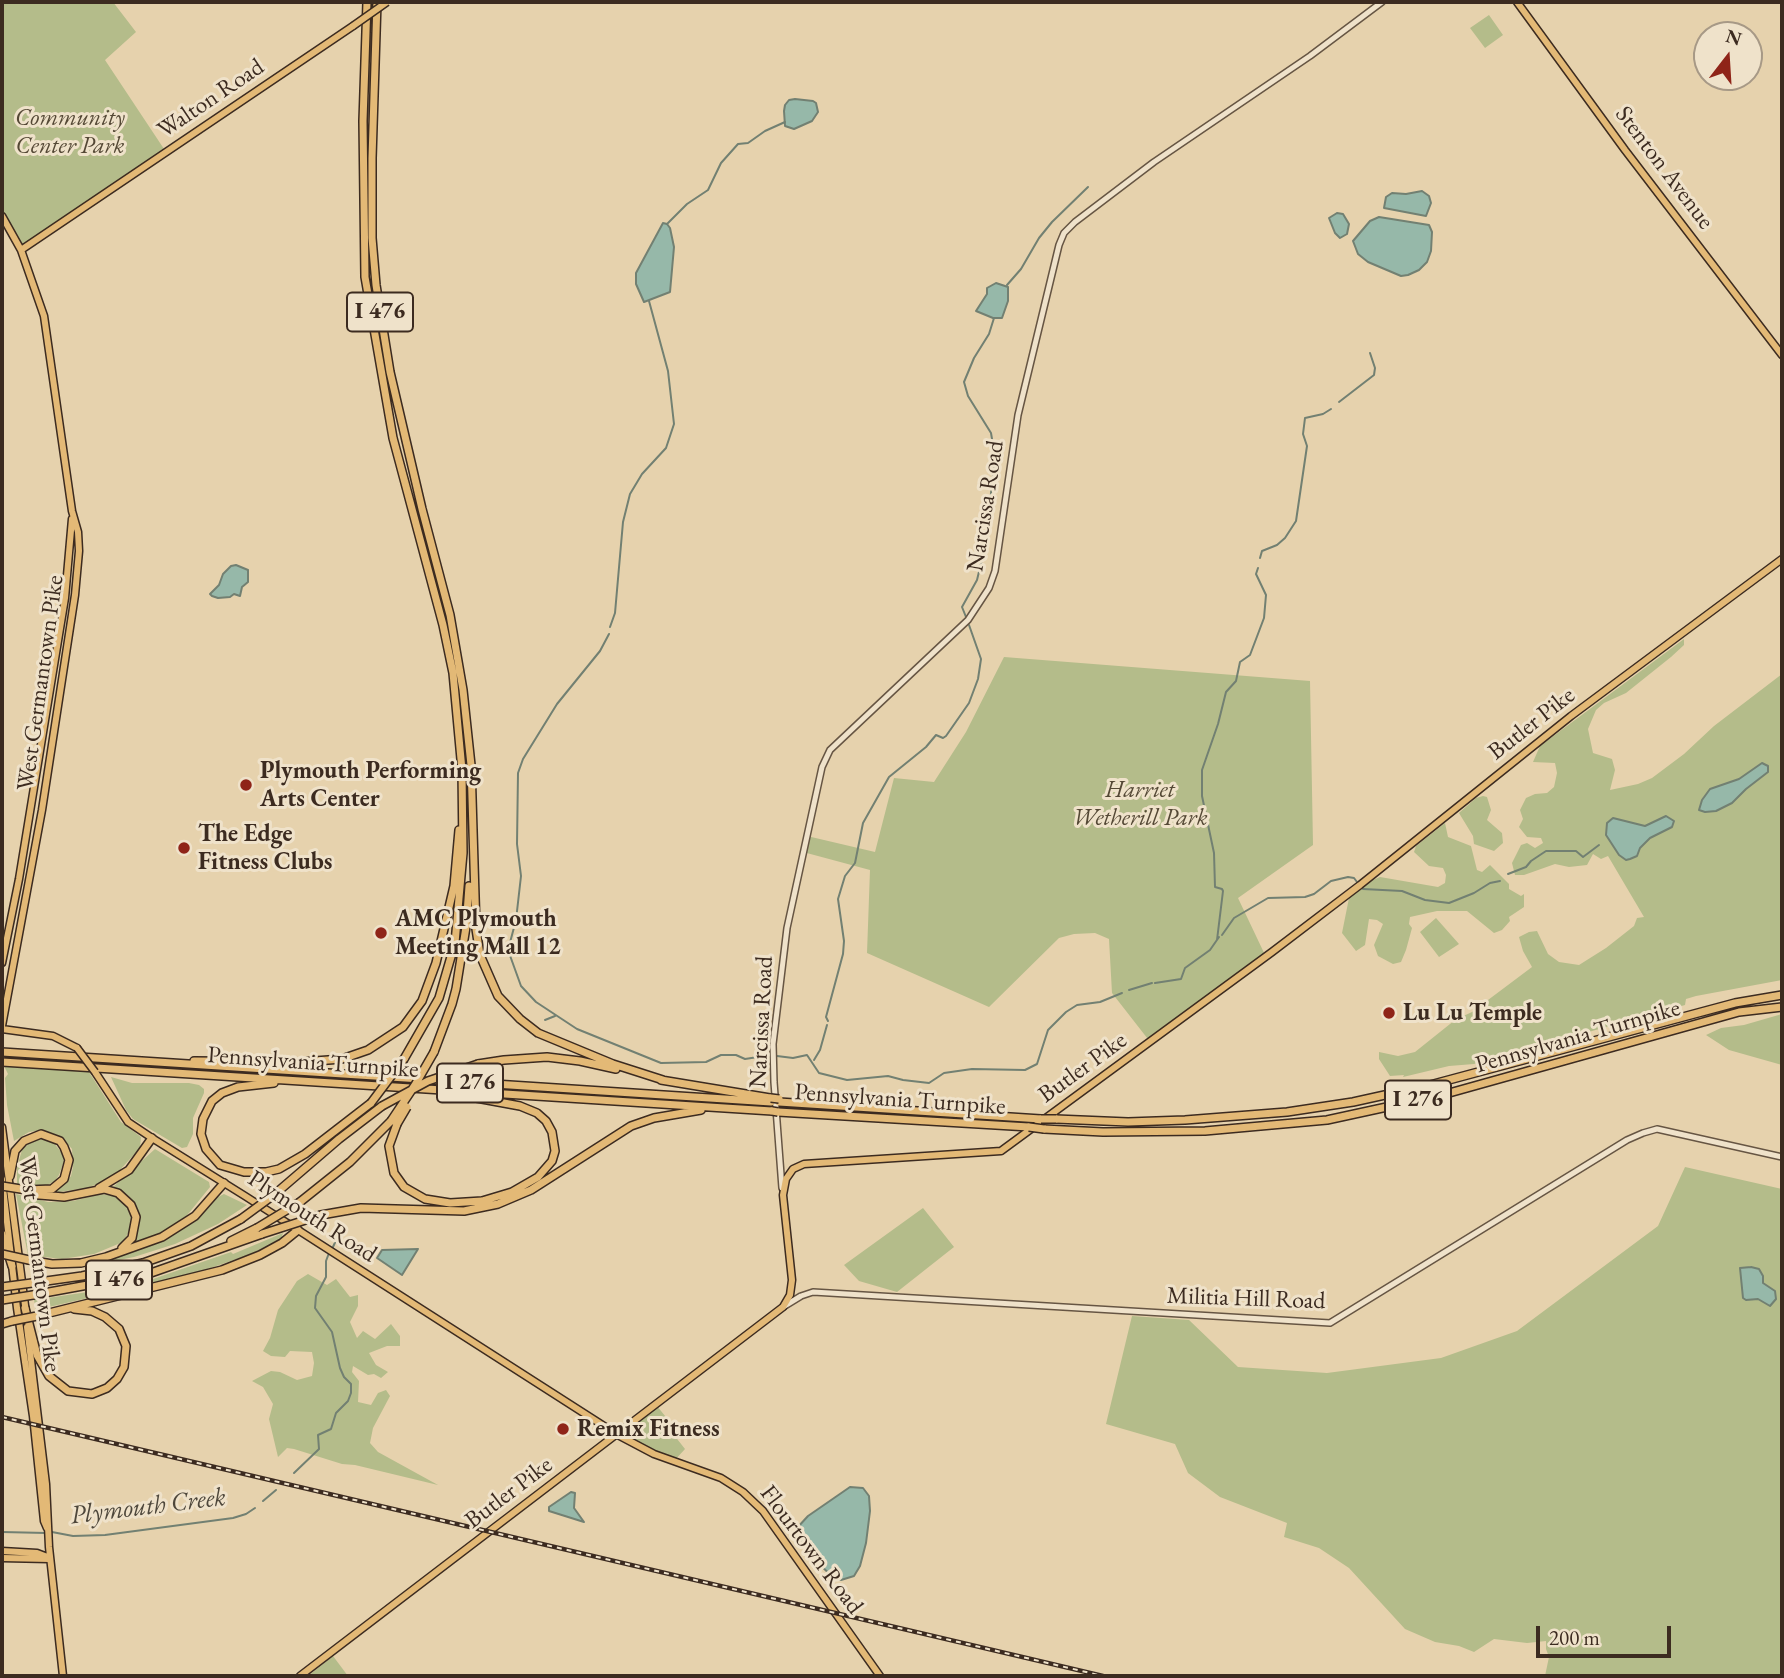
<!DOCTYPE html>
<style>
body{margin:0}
#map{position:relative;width:1784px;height:1678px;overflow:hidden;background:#e6d2ad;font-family:"EB Garamond",serif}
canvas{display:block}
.frame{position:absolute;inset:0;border:4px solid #3c2b20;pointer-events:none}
.north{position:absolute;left:1693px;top:21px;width:70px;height:70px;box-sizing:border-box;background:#efe2ca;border:2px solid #a79986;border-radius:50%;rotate:17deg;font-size:19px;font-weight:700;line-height:28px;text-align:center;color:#3c2b20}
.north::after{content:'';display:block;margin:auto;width:24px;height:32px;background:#8f2418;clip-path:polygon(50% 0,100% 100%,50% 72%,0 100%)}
.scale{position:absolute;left:1536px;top:1626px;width:135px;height:32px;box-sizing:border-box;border:4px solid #3c2b20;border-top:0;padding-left:9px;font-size:21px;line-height:24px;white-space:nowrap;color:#3c2b20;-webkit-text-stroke:5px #efe2ca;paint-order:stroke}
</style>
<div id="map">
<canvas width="1784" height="1678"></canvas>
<div class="frame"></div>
<div class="north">N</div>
<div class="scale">200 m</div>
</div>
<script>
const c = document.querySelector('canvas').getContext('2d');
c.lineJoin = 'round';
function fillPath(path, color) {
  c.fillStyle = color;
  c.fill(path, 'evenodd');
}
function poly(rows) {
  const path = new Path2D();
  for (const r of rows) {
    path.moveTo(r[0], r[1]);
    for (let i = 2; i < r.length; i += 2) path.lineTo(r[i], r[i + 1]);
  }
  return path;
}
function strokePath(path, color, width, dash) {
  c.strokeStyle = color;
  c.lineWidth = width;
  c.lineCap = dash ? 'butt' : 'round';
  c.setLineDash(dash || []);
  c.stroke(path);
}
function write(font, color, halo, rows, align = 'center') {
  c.font = font + ' "EB Garamond",serif';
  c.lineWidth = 6;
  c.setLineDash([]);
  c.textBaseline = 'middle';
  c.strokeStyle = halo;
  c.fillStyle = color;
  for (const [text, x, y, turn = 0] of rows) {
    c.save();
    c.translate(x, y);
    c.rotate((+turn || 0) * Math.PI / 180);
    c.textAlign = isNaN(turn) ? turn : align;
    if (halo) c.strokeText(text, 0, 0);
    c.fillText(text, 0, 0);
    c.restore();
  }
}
fillPath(poly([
 [2,2,113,2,136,32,105,60,166,152,21,250,2,216],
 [1489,15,1503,35,1485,48,1470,28],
 [1684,639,1684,645,1671,657,1626,693,1604,703,1596,710,1588,729,1593,753,1612,759,1615,770,1610,790,1638,784,1652,778,1684,754,1714,726,1782,674,1782,980,1696,996,1686,999,1685,1005,1474,1064,1449,1066,1403,1077,1404,1075,1390,1076,1379,1059,1379,1052,1398,1056,1415,1052,1455,1020,1472,1012,1532,967,1523,951,1519,937,1529,932,1537,931,1548,954,1559,962,1579,965,1606,948,1634,926,1637,918,1644,917,1608,856,1601,859,1593,854,1587,865,1569,867,1555,864,1524,875,1515,875,1512,863,1521,845,1527,843,1535,848,1543,843,1541,838,1527,837,1519,827,1523,819,1520,810,1526,798,1535,794,1547,793,1554,787,1557,773,1555,763,1533,762,1540,746],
 [1004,657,1310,681,1313,845,1238,898,1266,957,1151,1043,1112,993,1109,939,1095,933,1074,934,1059,938,989,1007,867,953,870,870,803,852,807,836,875,852,894,778,934,782,966,732],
 [1483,796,1487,797,1491,810,1487,820,1502,833,1503,843,1494,851,1474,844,1473,836,1459,813,1476,798],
 [1445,823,1448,837,1471,846,1477,870,1482,872,1490,865,1509,884,1509,889,1521,896,1524,894,1524,907,1509,917,1510,921,1502,930,1494,933,1467,911,1437,911,1410,917,1409,924,1412,928,1406,950,1401,962,1393,964,1378,956,1374,945,1383,924,1377,920,1369,919,1365,945,1356,951,1342,933,1349,898,1373,880,1380,877,1438,887,1445,883,1446,875,1443,868,1429,866,1414,852,1416,846],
 [1436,918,1459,944,1439,957,1420,932],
 [1782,1014,1782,1065,1729,1050,1706,1035,1721,1028,1744,1025],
 [4,1066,89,1072,121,1122,141,1137,140,1148,119,1171,102,1182,87,1188,52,1193,65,1184,71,1176,73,1167,72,1149,62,1137,43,1130,29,1132,14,1141,7,1105,5,1078,8,1074],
 [111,1077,132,1083,189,1083,199,1085,204,1089,204,1093,193,1118,193,1134,187,1147,182,1148,133,1119,126,1110],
 [42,1139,53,1142,62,1153,64,1161,59,1175,55,1181,44,1187,17,1186,17,1167,22,1150,32,1140],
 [155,1149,209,1182,210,1187,184,1219,161,1233,135,1242,139,1227,137,1208,127,1195,113,1187],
 [1685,1167,1782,1189,1782,1676,1545,1676,1549,1657,1546,1649,1546,1641,1527,1643,1494,1639,1474,1652,1459,1646,1435,1642,1405,1629,1349,1568,1319,1548,1284,1537,1287,1523,1220,1497,1188,1473,1175,1444,1106,1424,1132,1316,1189,1320,1238,1367,1327,1373,1441,1358,1517,1331,1658,1226],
 [16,1194,48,1202,73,1201,101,1194,114,1196,127,1206,131,1218,130,1230,123,1242,94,1254,62,1259,28,1255],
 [224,1194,247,1205,218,1224,175,1244,134,1257,89,1266,173,1235,190,1224,218,1197],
 [923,1208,954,1247,897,1292,859,1281,844,1265],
 [283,1233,281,1239,254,1253,196,1273,36,1310,34,1300,101,1290,153,1279,231,1252,233,1254],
 [308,1274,327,1285,336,1279,350,1297,358,1295,358,1306,350,1322,357,1338,363,1331,375,1339,391,1324,400,1336,400,1346,387,1346,369,1353,376,1365,388,1372,381,1378,374,1374,368,1375,353,1366,352,1372,359,1381,358,1402,371,1405,378,1393,386,1390,390,1396,373,1428,370,1443,378,1452,438,1485,355,1465,342,1464,294,1449,287,1448,278,1457,269,1419,273,1404,263,1387,252,1381,271,1371,280,1372,297,1380,312,1376,314,1363,312,1352,290,1351,285,1357,271,1356,263,1351,270,1338,278,1310,297,1281],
 [657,1406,678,1432,674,1435,685,1449,674,1461,618,1435],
 [333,1656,348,1676,308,1676]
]), '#b4bc8a');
const water = poly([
 [795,99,813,101,816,103,818,112,812,121,794,129,785,126,784,111,785,105,789,100,795,99],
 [1422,191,1429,196,1431,203,1426,216,1384,208,1386,197,1392,193,1406,194,1422,191],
 [1337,213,1343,214,1349,224,1347,234,1340,238,1335,233,1329,218,1337,213],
 [1379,217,1429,225,1432,232,1431,251,1427,262,1419,270,1408,275,1401,276,1368,262,1358,254,1353,241,1370,221,1379,217],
 [663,223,667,224,670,228,674,247,670,292,644,302,636,284,636,273,663,223],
 [996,283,1008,287,1008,301,1002,318,993,318,976,311,987,294,987,288,996,283],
 [236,565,248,570,248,582,242,587,240,596,234,594,230,597,218,598,212,596,210,594,219,585,223,574,231,566,236,565],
 [1762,763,1768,766,1768,772,1746,789,1732,803,1716,811,1705,812,1699,810,1702,800,1710,789,1739,779,1762,763],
 [1666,816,1674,821,1672,827,1650,838,1640,848,1637,856,1630,859,1626,860,1619,855,1606,835,1607,823,1613,818,1645,826,1666,816],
 [418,1249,402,1275,377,1258,382,1250,418,1249],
 [1751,1267,1759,1269,1763,1276,1763,1283,1775,1291,1776,1299,1770,1306,1758,1299,1746,1300,1743,1298,1740,1268,1751,1267],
 [850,1487,863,1488,869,1496,870,1511,866,1543,860,1566,854,1576,841,1580,835,1579,819,1564,798,1538,797,1528,808,1516,850,1487],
 [571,1492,575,1493,574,1508,584,1522,549,1511,549,1507,571,1492]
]);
fillPath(water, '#96b8a9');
strokePath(water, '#728072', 2);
strokePath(poly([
 [667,224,687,204,708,190,721,163,738,144,748,143,765,131,785,122],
 [1007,285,1021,269,1039,238,1052,222,1088,187],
 [1339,402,1374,375,1375,368,1370,353],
 [1260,558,1262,551,1277,545,1285,538,1296,521,1307,446,1303,434,1305,418,1323,414,1331,409],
 [966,617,962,607,977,580,985,547,995,457,991,433,968,396,964,382,974,358,989,334,994,318],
 [610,627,615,613,623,522,630,494,642,474,666,448,674,424,668,371,649,301],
 [609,634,600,651,557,704,523,759,518,773,517,844,521,876,516,920,508,950,521,986,536,1002,577,1029,661,1063,706,1062,721,1055,736,1055,745,1059,771,1055],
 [1508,874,1526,867,1531,861,1546,851,1576,851,1583,857,1599,845],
 [1363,889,1402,891,1425,900,1449,903,1474,893,1490,883,1500,881],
 [1222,935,1234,918,1268,898,1305,897,1314,894,1331,881,1348,877,1354,878,1357,882],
 [1217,940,1223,891,1222,889,1215,887,1214,853,1202,796,1202,770,1218,724,1226,692,1236,681,1240,662,1250,655,1264,618,1266,595,1256,574,1258,568],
 [1155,983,1181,979,1185,968,1210,950,1219,937],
 [1129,990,1152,983],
 [545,1020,555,1016],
 [828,1021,826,1017,843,954,844,941,838,899,845,876,855,863,863,823,889,777,926,747,936,735,943,738,946,736,969,703,978,679,981,659,969,625],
 [777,1056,793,1058,807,1055,819,1073,847,1080,888,1076,903,1080,929,1083,944,1073,972,1069,1025,1070,1037,1064,1048,1030,1066,1012,1077,1005,1100,1002,1122,993],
 [814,1060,820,1050,827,1025],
 [332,1249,339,1234],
 [294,1473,319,1449,318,1435,331,1429,336,1413,348,1401,351,1393,351,1384,344,1377,340,1368,332,1332,315,1308,316,1296,326,1277,326,1261,329,1253],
 [263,1501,276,1490],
 [2,1532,46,1533],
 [52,1532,73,1536,105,1535,233,1518,246,1514,255,1508]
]), '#728072', 2);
const minor = poly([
 [782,1188,774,1082,773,1044,787,928,822,767,830,750,968,620,989,588,995,571,1018,415,1059,245,1064,233,1075,222,1154,162,1310,56,1382,2],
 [783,1307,801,1296,813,1292,1330,1323,1627,1140,1643,1133,1657,1129,1782,1157]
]);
const major = poly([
 [1517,2,1625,150,1782,355],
 [2,216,21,250,44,316,72,511,78,532,79,551,75,595,42,810,2,1026],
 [21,250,353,26],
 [2,963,19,879,65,598,72,519],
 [2,1029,53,1036,77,1048],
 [95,1072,128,1122,152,1138,245,1196,618,1435,654,1454,721,1478,743,1492,763,1511,880,1676],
 [2,1127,26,1313],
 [2,1179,17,1308,33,1416,44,1521,47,1528],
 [27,1327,46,1484,49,1547,63,1676],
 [2,1551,37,1553,50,1558],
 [2,1558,49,1559],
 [300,1676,783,1307,790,1295,792,1280,783,1195,786,1179,793,1169,804,1164,1001,1151,1272,952,1360,885,1571,716,1782,559]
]);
const highway = poly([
 [367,2,363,121,365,277,393,438,443,625,453,673,462,770,463,853,455,943,439,998,404,1059],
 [377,2,372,158,372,238,376,285,390,372,422,509,450,615,463,690,471,765,476,929,480,955,498,996,520,1019,538,1033,613,1064,663,1080],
 [2,1052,421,1079],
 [434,1052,452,1004,456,989,466,927,469,886],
 [194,1061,301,1062,342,1059,368,1050,403,1027,422,1001,436,963,454,886,459,830],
 [2,1062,772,1111],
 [478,1064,504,1060,547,1057,580,1061,616,1069],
 [433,1080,771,1102],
 [661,1080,770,1098],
 [274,1083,238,1087,222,1093,212,1101,203,1119,201,1134,206,1149,220,1165,244,1172,266,1172,279,1169,305,1154,371,1103],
 [779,1102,1041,1119],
 [778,1112,1029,1127],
 [1056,1119,1128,1122,1185,1120,1287,1112,1353,1102,1430,1085,1735,1003,1782,995],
 [397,1124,389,1146,394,1173,404,1187,425,1199,450,1203,482,1201,512,1192,538,1177,552,1161,555,1151,552,1132,546,1121,537,1113,520,1106,471,1097],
 [1044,1129,1103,1132,1205,1131,1327,1120,1442,1095,1739,1012,1782,1007],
 [10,1176,15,1151,24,1141,41,1134,60,1141,64,1147,69,1160,64,1179,52,1189,27,1190],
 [99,1188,129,1170,152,1138],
 [27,1194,64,1197,104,1189,118,1193,131,1205,136,1217,132,1238,122,1248],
 [275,1194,339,1139,382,1106],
 [300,1202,350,1162,391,1121],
 [321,1215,361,1208,464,1211,498,1204,531,1190,631,1126,654,1118,701,1110],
 [2,1234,12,1266],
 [231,1241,257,1228],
 [29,1260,52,1264,81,1263,106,1257,162,1237,195,1216,224,1183],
 [32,1283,82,1276,143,1263,191,1246,241,1219],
 [33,1295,148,1274,262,1234],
 [25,1308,37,1355,49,1376,68,1391,92,1394,107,1388,117,1379,124,1367,126,1346,119,1329,105,1317,92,1311,74,1309],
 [37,1316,222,1270,260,1255,282,1243,298,1230],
 [2,1324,12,1321]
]);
strokePath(minor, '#665543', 8);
strokePath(major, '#3c2b20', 9);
strokePath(highway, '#3c2b20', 10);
strokePath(minor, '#efe2ca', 5);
strokePath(major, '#e3b976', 6);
strokePath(highway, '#e3b976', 7);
const rail = poly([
 [2,1417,1103,1676]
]);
strokePath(rail, '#3c2b20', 4.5);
strokePath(rail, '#efe2ca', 2, [5]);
const majorBridge = poly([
 [353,26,387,2],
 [77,1048,95,1072]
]);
const highwayBridge = poly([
 [771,1098,779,1099],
 [371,1103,404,1059],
 [382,1106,428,1081,478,1064],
 [772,1111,778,1112],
 [1041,1119,1056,1119],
 [391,1121,415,1085,434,1052],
 [397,1124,407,1107],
 [1029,1127,1044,1129],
 [2,1186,27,1190],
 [241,1219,275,1194],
 [257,1228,300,1202],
 [262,1234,321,1215],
 [2,1254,29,1260],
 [2,1287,32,1283],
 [2,1300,33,1295],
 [12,1321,37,1316]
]);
strokePath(majorBridge, '#3c2b20', 9, []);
strokePath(highwayBridge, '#3c2b20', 10, []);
strokePath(majorBridge, '#e3b976', 6);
strokePath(highwayBridge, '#e3b976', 7);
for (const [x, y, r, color] of [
 [246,785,7,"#8f2418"],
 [184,848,7,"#8f2418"],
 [381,933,7,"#8f2418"],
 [1389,1013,7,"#8f2418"],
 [563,1429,7,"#8f2418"]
]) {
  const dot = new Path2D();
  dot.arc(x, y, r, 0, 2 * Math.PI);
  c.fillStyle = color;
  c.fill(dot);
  strokePath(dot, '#efe2ca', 2.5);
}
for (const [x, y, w] of [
 [380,312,66],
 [470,1083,66],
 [1418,1100,66],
 [119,1280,66]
]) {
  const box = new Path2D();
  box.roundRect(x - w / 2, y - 19.5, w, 39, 5);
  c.fillStyle = '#efe2ca';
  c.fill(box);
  strokePath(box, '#3c2b20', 2);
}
write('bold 23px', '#3c2b20', null, [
 ["I 476",380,312],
 ["I 276",470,1083],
 ["I 276",1418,1100],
 ["I 476",119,1280]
]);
write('24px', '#3c2b20', '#efe2ca', [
 ["Walton Road",211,99,-34],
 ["Stenton Avenue",1664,168,53],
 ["Narcissa Road",986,506,-81],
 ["West Germantown Pike",41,683,-82],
 ["Butler Pike",1532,724,-38],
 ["Narcissa Road",762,1022,-87],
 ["Pennsylvania Turnpike",1578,1037,-16],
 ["Pennsylvania Turnpike",313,1063,4],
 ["Butler Pike",1083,1068,-36],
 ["Pennsylvania Turnpike",900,1100,4],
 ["Plymouth Road",312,1217,33],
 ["West Germantown Pike",39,1264,83],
 ["Militia Hill Road",1246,1299,2],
 ["Butler Pike",509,1493,-37],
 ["Flourtown Road",811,1550,53]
]);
write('italic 24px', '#544835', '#efe2ca', [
 ["Community",70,118],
 ["Center Park",70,146],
 ["Harriet",1140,790],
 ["Wetherill Park",1140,818]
]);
write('bold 24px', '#3c2b20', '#efe2ca', [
 ["Plymouth Performing",260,771],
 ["Arts Center",260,799],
 ["The Edge",198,834],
 ["Fitness Clubs",198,862],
 ["AMC Plymouth",395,919],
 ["Meeting Mall 12",395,947],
 ["Lu Lu Temple",1403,1013],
 ["Remix Fitness",577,1429]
], 'left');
write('italic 26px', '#4e473b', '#efe2ca', [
 ["Plymouth Creek",148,1507,-7]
]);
</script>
